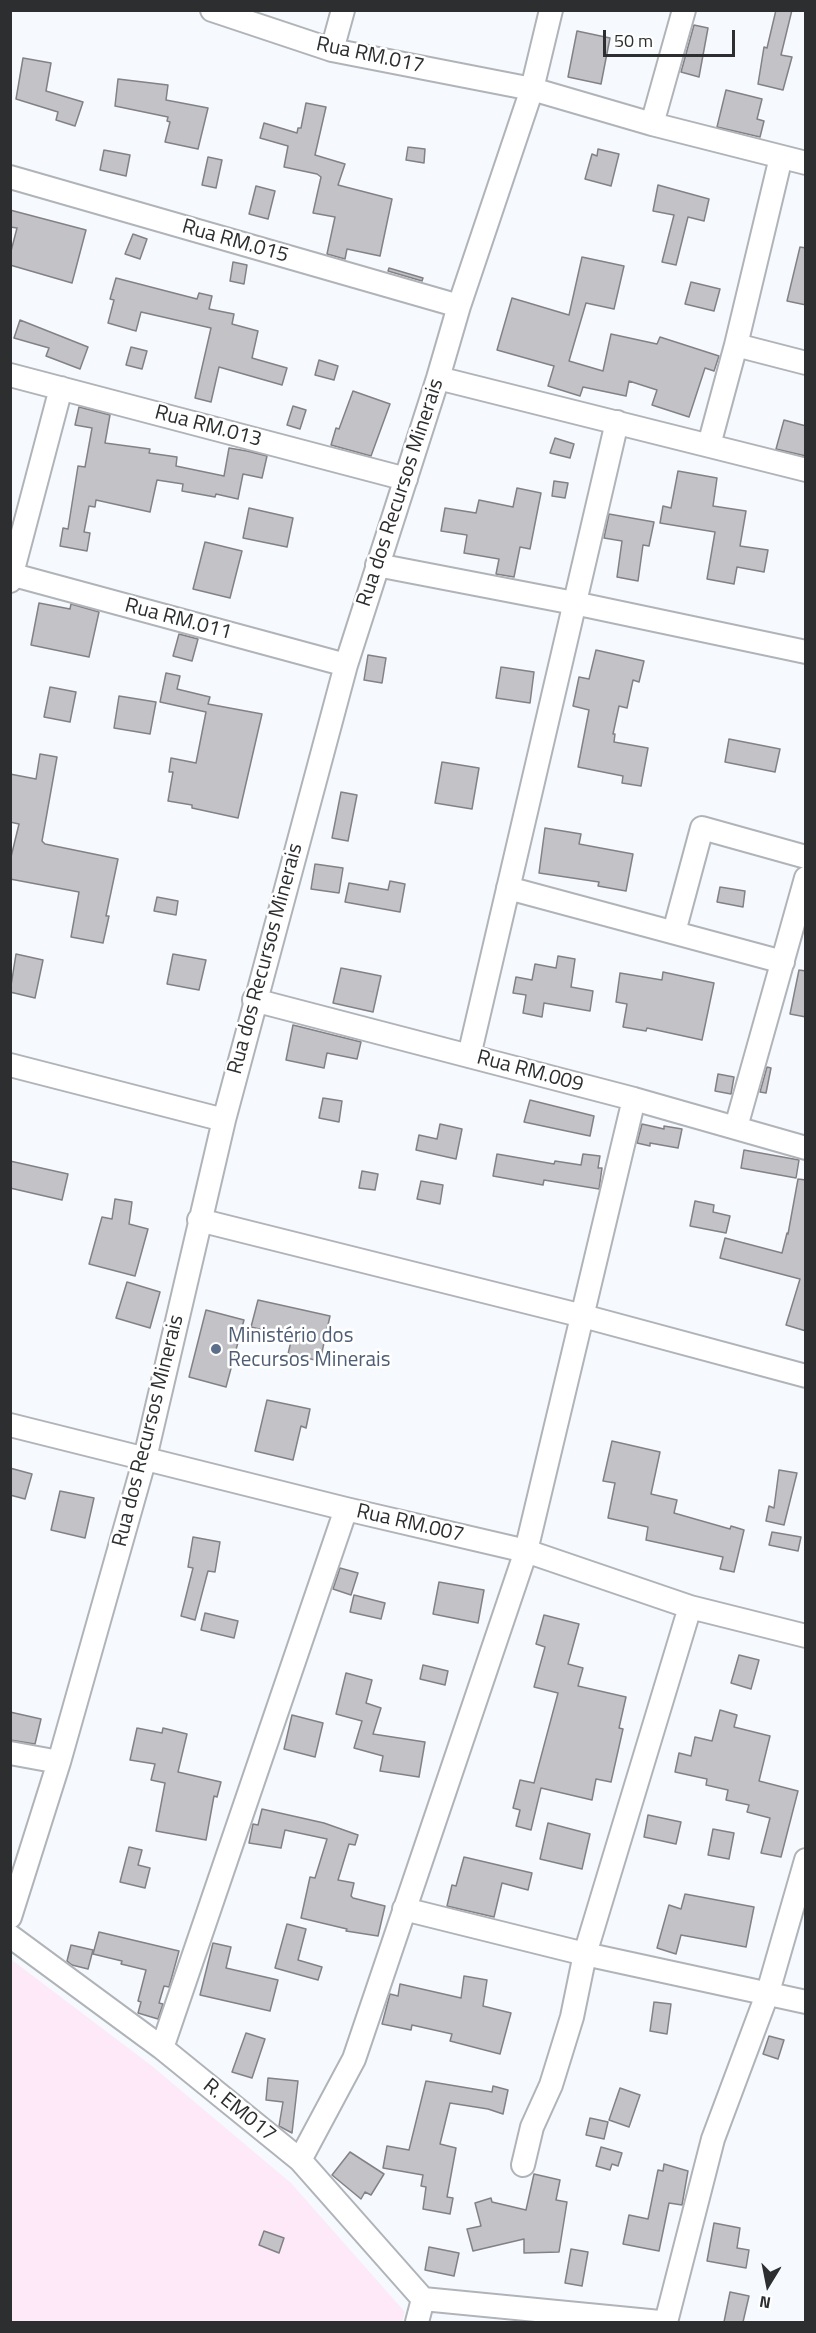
<!DOCTYPE html>
<meta charset="utf-8">
<style>
body{margin:0}
#map{position:relative;width:816px;height:2333px;overflow:hidden;background:#f6faff;font-family:"Titillium Web",sans-serif}
canvas{display:block}
.frame{position:absolute;inset:0;border:12px solid #2c2e2f;pointer-events:none}
.north{position:absolute;left:738px;top:2255px;width:60px;height:60px;-webkit-text-stroke:4px #fff;paint-order:stroke;rotate:190deg;font-size:16px;font-weight:700;line-height:24px;text-align:center;color:#2c2e2f}
.north::after{content:'';display:block;margin:auto;width:21px;height:27px;background:#2c2e2f;clip-path:polygon(50% 0,100% 100%,50% 72%,0 100%)}
.scale{position:absolute;left:603px;top:30px;width:132px;height:27px;box-sizing:border-box;border:3px solid #2c2e2f;border-top:0;padding-left:8px;font-size:18px;line-height:21px;white-space:nowrap;color:#2c2e2f;-webkit-text-stroke:4px #fff;paint-order:stroke}
</style>
<div id="map">
<canvas width="816" height="2333"></canvas>
<div class="frame"></div>
<div class="north">N</div>
<div class="scale">50 m</div>
</div>
<script>
const c = document.querySelector('canvas').getContext('2d');
c.lineJoin = 'round';
function fillPath(path, color) {
  c.fillStyle = color;
  c.fill(path, 'evenodd');
}
function poly(rows) {
  const path = new Path2D();
  for (const r of rows) {
    path.moveTo(r[0], r[1]);
    for (let i = 2; i < r.length; i += 2) path.lineTo(r[i], r[i + 1]);
  }
  return path;
}
function strokePath(path, color, width, dash) {
  c.strokeStyle = color;
  c.lineWidth = width;
  c.lineCap = dash ? 'butt' : 'round';
  c.setLineDash(dash || []);
  c.stroke(path);
}
function write(font, color, halo, rows, align = 'center') {
  c.font = font + ' "Titillium Web",sans-serif';
  c.lineWidth = 5;
  c.setLineDash([]);
  c.textBaseline = 'middle';
  c.strokeStyle = halo;
  c.fillStyle = color;
  for (const [text, x, y, turn = 0] of rows) {
    c.save();
    c.translate(x, y);
    c.rotate((+turn || 0) * Math.PI / 180);
    c.textAlign = isNaN(turn) ? turn : align;
    if (halo) c.strokeText(text, 0, 0);
    c.fillText(text, 0, 0);
    c.restore();
  }
}
fillPath(poly([
 [12,1960,152,2066,291,2183,405,2312,402,2322,11,2322]
]), '#fde9f8');
const building = poly([
 [776,10,792,10,781,55,792,57,783,90,758,84,764,47,767,48,776,10],
 [694,25,708,28,699,77,681,72,694,25],
 [577,31,610,38,601,84,568,77,577,31],
 [23,58,51,63,46,91,83,102,75,126,56,120,58,112,16,99,23,58],
 [118,79,168,85,166,100,208,108,198,149,165,142,170,122,167,121,168,117,115,106,118,79],
 [726,90,762,99,757,119,764,121,760,137,717,127,726,90],
 [306,103,326,107,315,155,345,164,338,185,392,199,380,256,347,249,345,259,327,254,335,217,313,213,321,177,317,174,284,167,288,146,260,138,264,123,297,133,298,128,301,128,306,103],
 [408,147,425,149,424,163,406,160,408,147],
 [598,149,619,154,611,186,585,179,592,154,597,156,598,149],
 [104,150,130,155,126,176,100,170,104,150],
 [208,157,222,160,216,188,202,185,208,157],
 [658,185,709,199,704,221,688,217,676,265,662,262,674,215,653,211,658,185],
 [256,186,275,191,268,219,249,214,256,186],
 [10,210,86,230,72,283,10,265,10,255,17,228,10,227,10,210],
 [133,234,147,239,140,259,125,254,133,234],
 [800,247,806,248,806,305,787,301,800,247],
 [582,257,624,266,614,309,586,303,569,361,603,371,611,334,657,344,660,337,719,356,714,371,705,368,689,417,652,405,657,390,629,381,626,396,583,387,580,396,548,386,554,366,497,350,512,298,569,315,582,257],
 [233,262,247,265,244,284,230,281,233,262],
 [389,268,423,278,422,281,388,271,389,268],
 [116,278,197,299,199,293,212,296,209,309,234,314,232,324,258,331,252,358,287,368,282,385,219,367,211,402,195,398,211,328,141,312,136,331,108,323,114,300,110,299,116,278],
 [691,282,720,289,714,311,685,304,691,282],
 [20,320,88,347,80,369,46,356,49,348,14,338,20,320],
 [131,347,147,351,142,369,126,365,131,347],
 [319,360,338,366,334,380,315,375,319,360],
 [353,391,390,404,371,456,331,445,336,428,339,429,353,391],
 [293,406,306,410,300,429,287,425,293,406],
 [79,407,110,415,105,443,150,449,149,453,177,457,176,466,224,476,229,448,247,451,267,456,262,478,243,474,238,499,216,494,215,497,182,491,183,484,157,480,150,512,96,500,95,507,89,506,84,532,90,533,87,551,60,546,63,528,68,529,78,466,85,467,92,428,75,425,79,407],
 [784,420,806,426,806,456,776,449,784,420],
 [555,438,574,444,570,458,550,453,555,438],
 [678,471,717,478,713,506,746,511,740,546,768,550,764,572,737,567,734,584,707,579,715,532,660,523,663,506,671,508,678,471],
 [554,481,568,483,565,498,552,496,554,481],
 [517,488,541,493,530,549,520,547,514,577,496,574,499,559,464,553,467,535,441,531,445,508,476,513,479,500,513,507,517,488],
 [249,508,293,518,287,547,243,538,249,508],
 [609,514,654,522,649,546,643,545,638,581,617,577,622,541,604,538,609,514],
 [205,542,242,551,230,598,193,589,205,542],
 [39,603,70,609,71,604,99,612,89,657,31,645,39,603],
 [179,634,198,639,192,661,173,656,179,634],
 [596,650,644,661,639,682,633,680,627,708,619,706,613,734,615,734,614,742,648,748,641,786,622,783,623,776,578,767,589,710,573,706,579,677,589,679,596,650],
 [368,655,386,658,382,683,364,680,368,655],
 [501,667,534,672,530,703,496,698,501,667],
 [166,673,180,676,177,689,210,697,208,704,262,714,238,818,192,808,192,805,168,801,173,772,169,772,171,758,196,763,206,712,160,702,166,673],
 [50,687,76,692,70,722,44,717,50,687],
 [119,696,156,702,150,734,114,728,119,696],
 [729,739,780,749,775,772,725,762,729,739],
 [40,754,57,757,42,841,45,844,118,859,106,916,109,916,103,943,71,937,79,892,10,879,10,861,19,824,10,822,10,774,36,779,40,754],
 [442,762,479,768,472,809,435,803,442,762],
 [341,792,357,795,348,841,332,838,341,792],
 [545,828,581,834,579,844,633,854,626,891,598,886,599,882,539,873,545,828],
 [315,864,343,868,339,893,311,889,315,864],
 [390,881,405,884,400,912,345,902,349,883,388,890,390,881],
 [720,887,745,891,743,907,717,902,720,887],
 [157,897,178,901,176,915,154,911,157,897],
 [16,954,43,960,35,998,10,992,16,954],
 [173,954,206,960,199,990,167,984,173,954],
 [558,956,575,959,571,987,593,991,590,1011,544,1003,542,1017,523,1013,526,995,513,993,516,977,532,980,535,964,556,968,558,956],
 [341,968,381,976,373,1012,333,1003,341,968],
 [799,970,806,971,806,1017,790,1014,799,970],
 [663,972,714,983,702,1040,647,1028,646,1031,623,1027,627,1004,616,1002,620,973,662,980,663,972],
 [293,1025,361,1042,357,1059,327,1053,324,1068,286,1060,293,1025],
 [767,1067,771,1068,766,1093,760,1092,767,1067],
 [718,1074,734,1077,731,1094,715,1091,718,1074],
 [323,1098,342,1101,339,1122,319,1118,323,1098],
 [530,1100,594,1116,590,1136,524,1122,530,1100],
 [440,1124,462,1129,456,1159,416,1150,419,1135,437,1139,440,1124],
 [642,1124,664,1129,664,1126,682,1129,678,1148,650,1143,650,1146,637,1143,642,1124],
 [744,1150,799,1160,796,1178,741,1168,744,1150],
 [497,1154,554,1164,555,1161,581,1165,583,1154,600,1156,598,1168,602,1168,599,1189,544,1180,543,1185,493,1176,497,1154],
 [10,1161,68,1174,62,1200,10,1188,10,1161],
 [362,1171,378,1174,375,1190,359,1188,362,1171],
 [798,1179,806,1180,806,1331,786,1325,800,1279,720,1258,725,1238,782,1253,787,1233,788,1234,798,1179],
 [421,1181,443,1185,440,1204,417,1199,421,1181],
 [115,1199,132,1202,129,1224,148,1229,135,1276,89,1264,102,1217,112,1219,115,1199],
 [695,1201,714,1205,713,1212,730,1216,726,1233,690,1226,695,1201],
 [127,1282,160,1292,150,1328,116,1318,127,1282],
 [258,1300,330,1316,320,1361,288,1354,292,1337,251,1327,258,1300],
 [206,1310,244,1320,226,1387,189,1377,206,1310],
 [267,1400,310,1409,306,1428,301,1426,293,1460,255,1451,267,1400],
 [612,1441,660,1452,651,1494,677,1500,674,1513,730,1529,731,1526,744,1530,734,1572,720,1569,723,1557,646,1540,648,1527,608,1518,615,1483,603,1481,612,1441],
 [10,1468,32,1474,25,1499,10,1495,10,1468],
 [779,1470,797,1473,784,1525,766,1521,769,1506,774,1508,779,1470],
 [60,1491,94,1498,85,1538,51,1530,60,1491],
 [772,1532,801,1537,798,1551,769,1545,772,1532],
 [193,1537,220,1542,215,1572,208,1571,195,1620,181,1616,193,1568,188,1567,193,1537],
 [340,1568,358,1573,351,1595,333,1589,340,1568],
 [439,1582,484,1590,478,1623,433,1614,439,1582],
 [354,1595,385,1603,381,1619,350,1612,354,1595],
 [205,1613,238,1621,234,1638,201,1630,205,1613],
 [544,1615,579,1624,568,1664,583,1668,578,1686,626,1697,619,1728,623,1729,611,1782,596,1779,592,1800,541,1788,531,1830,516,1826,520,1810,513,1808,520,1780,534,1783,558,1693,534,1687,545,1647,536,1644,544,1615],
 [739,1655,759,1660,751,1689,731,1683,739,1655],
 [423,1665,448,1671,445,1685,420,1679,423,1665],
 [346,1673,372,1680,366,1703,381,1708,373,1734,425,1742,419,1777,380,1771,383,1756,354,1748,362,1721,336,1714,346,1673],
 [720,1710,737,1715,734,1727,770,1736,759,1781,798,1791,781,1857,761,1853,770,1818,747,1812,749,1805,726,1800,728,1790,706,1785,707,1779,675,1772,679,1753,691,1756,695,1737,712,1741,720,1710],
 [10,1712,41,1719,35,1744,10,1740,10,1712],
 [292,1715,323,1723,315,1757,284,1749,292,1715],
 [137,1728,162,1733,163,1728,187,1734,178,1772,221,1782,217,1797,214,1796,206,1840,156,1831,165,1783,151,1780,155,1764,130,1760,137,1728],
 [262,1809,324,1823,358,1835,355,1845,349,1844,338,1880,354,1883,351,1896,353,1898,385,1906,378,1936,346,1931,347,1929,301,1918,310,1877,315,1878,327,1839,285,1830,281,1848,249,1843,253,1824,258,1825,262,1809],
 [648,1815,681,1822,676,1844,644,1837,648,1815],
 [548,1823,590,1834,582,1869,540,1859,548,1823],
 [713,1829,734,1833,729,1859,708,1855,713,1829],
 [129,1847,142,1850,138,1865,150,1868,145,1888,120,1882,129,1847],
 [464,1857,532,1873,528,1890,502,1883,494,1917,447,1906,452,1885,456,1886,464,1857],
 [685,1894,754,1907,746,1947,681,1935,676,1954,657,1948,669,1905,681,1909,685,1894],
 [287,1924,306,1929,298,1960,322,1967,318,1980,275,1968,287,1924],
 [99,1932,179,1951,169,1987,164,1986,159,2003,163,2004,158,2019,138,2013,141,2002,138,2001,146,1970,121,1964,122,1961,93,1954,99,1932],
 [213,1943,231,1947,226,1968,278,1980,270,2011,200,1995,213,1943],
 [71,1945,93,1950,88,1969,72,1965,67,1961,71,1945],
 [464,1976,487,1980,483,2006,511,2013,500,2054,450,2041,452,2034,412,2025,411,2030,382,2024,390,1994,398,1996,400,1984,461,1998,464,1976],
 [654,2002,671,2004,667,2034,650,2031,654,2002],
 [246,2033,265,2039,252,2078,232,2072,246,2033],
 [769,2036,784,2040,778,2059,763,2054,769,2036],
 [268,2078,298,2081,292,2133,279,2126,283,2102,266,2100,268,2078],
 [426,2081,492,2092,493,2086,508,2090,503,2114,488,2109,450,2103,440,2144,456,2148,447,2197,453,2198,450,2214,423,2209,426,2187,421,2186,423,2175,383,2168,387,2146,409,2150,426,2081],
 [620,2088,640,2095,629,2127,609,2120,620,2088],
 [590,2118,608,2122,604,2139,586,2135,590,2118],
 [601,2147,622,2153,618,2166,612,2164,610,2170,596,2166,601,2147],
 [350,2152,384,2174,371,2195,365,2192,361,2199,332,2175,350,2152],
 [664,2164,688,2171,682,2205,669,2203,659,2251,623,2244,629,2215,648,2219,658,2170,663,2171,664,2164],
 [534,2174,560,2180,556,2200,567,2202,559,2252,524,2253,524,2239,473,2251,467,2229,481,2226,475,2203,491,2198,492,2202,526,2210,534,2174],
 [714,2223,740,2228,737,2248,749,2250,746,2268,707,2261,714,2223],
 [264,2231,284,2238,279,2253,259,2245,264,2231],
 [429,2247,459,2253,454,2276,425,2270,429,2247],
 [571,2249,588,2252,582,2286,565,2283,571,2249],
 [730,2292,749,2296,743,2322,724,2322,730,2292]
]);
fillPath(building, '#c3c2c7');
strokePath(building, '#828186', 1.5);
const minor = poly([
 [212,10,332,50,532,89,652,124,806,163],
 [332,50,343,10],
 [652,124,684,10],
 [10,177,459,306],
 [736,345,781,157],
 [10,375,406,479],
 [438,378,806,470],
 [709,445,736,345,806,363],
 [377,565,574,603,806,652],
 [10,574,346,665],
 [10,581,61,388],
 [508,888,783,962],
 [674,932,702,828,806,857],
 [254,1000,634,1099,806,1148],
 [469,1056,617,422],
 [10,1065,224,1120],
 [736,1127,806,878],
 [199,1220,583,1316,806,1376],
 [10,1425,346,1509,526,1551,690,1607,806,1636],
 [10,1753,59,1762],
 [404,1909,585,1954,806,2002],
 [10,1917,59,1762,145,1458,224,1120,346,665,438,378,459,306,532,89,551,10],
 [10,1936,162,2048,300,2160,423,2299,417,2322],
 [162,2048,346,1509],
 [300,2160,354,2059,526,1551,634,1099],
 [523,2165,532,2127,551,2085,572,2017,585,1954,690,1607],
 [423,2299,660,2322],
 [666,2322,713,2139,768,1992,806,1860]
]);
strokePath(minor, '#b0b4b9', 26);
strokePath(minor, '#fff', 22);
for (const [x, y, r, color] of [
 [216,1349,6,"#5c6f8a"]
]) {
  const dot = new Path2D();
  dot.arc(x, y, r, 0, 2 * Math.PI);
  c.fillStyle = color;
  c.fill(dot);
  strokePath(dot, '#fff', 2);
}
write('21px', '#2c2e2f', '#fff', [
 ["Rua RM.017",370,56,12],
 ["Rua RM.015",235,242,16],
 ["Rua RM.013",208,427,15],
 ["Rua dos Recursos Minerais",401,493,-72],
 ["Rua RM.011",178,620,15],
 ["Rua dos Recursos Minerais",266,959,-75],
 ["Rua RM.009",530,1072,15],
 ["Rua dos Recursos Minerais",149,1431,-76],
 ["Rua RM.007",410,1524,13],
 ["R. EM017",239,2111,39]
]);
write('21px', '#4e5e75', '#fff', [
 ["Ministério dos",228,1337],
 ["Recursos Minerais",228,1361]
], 'left');
</script>
